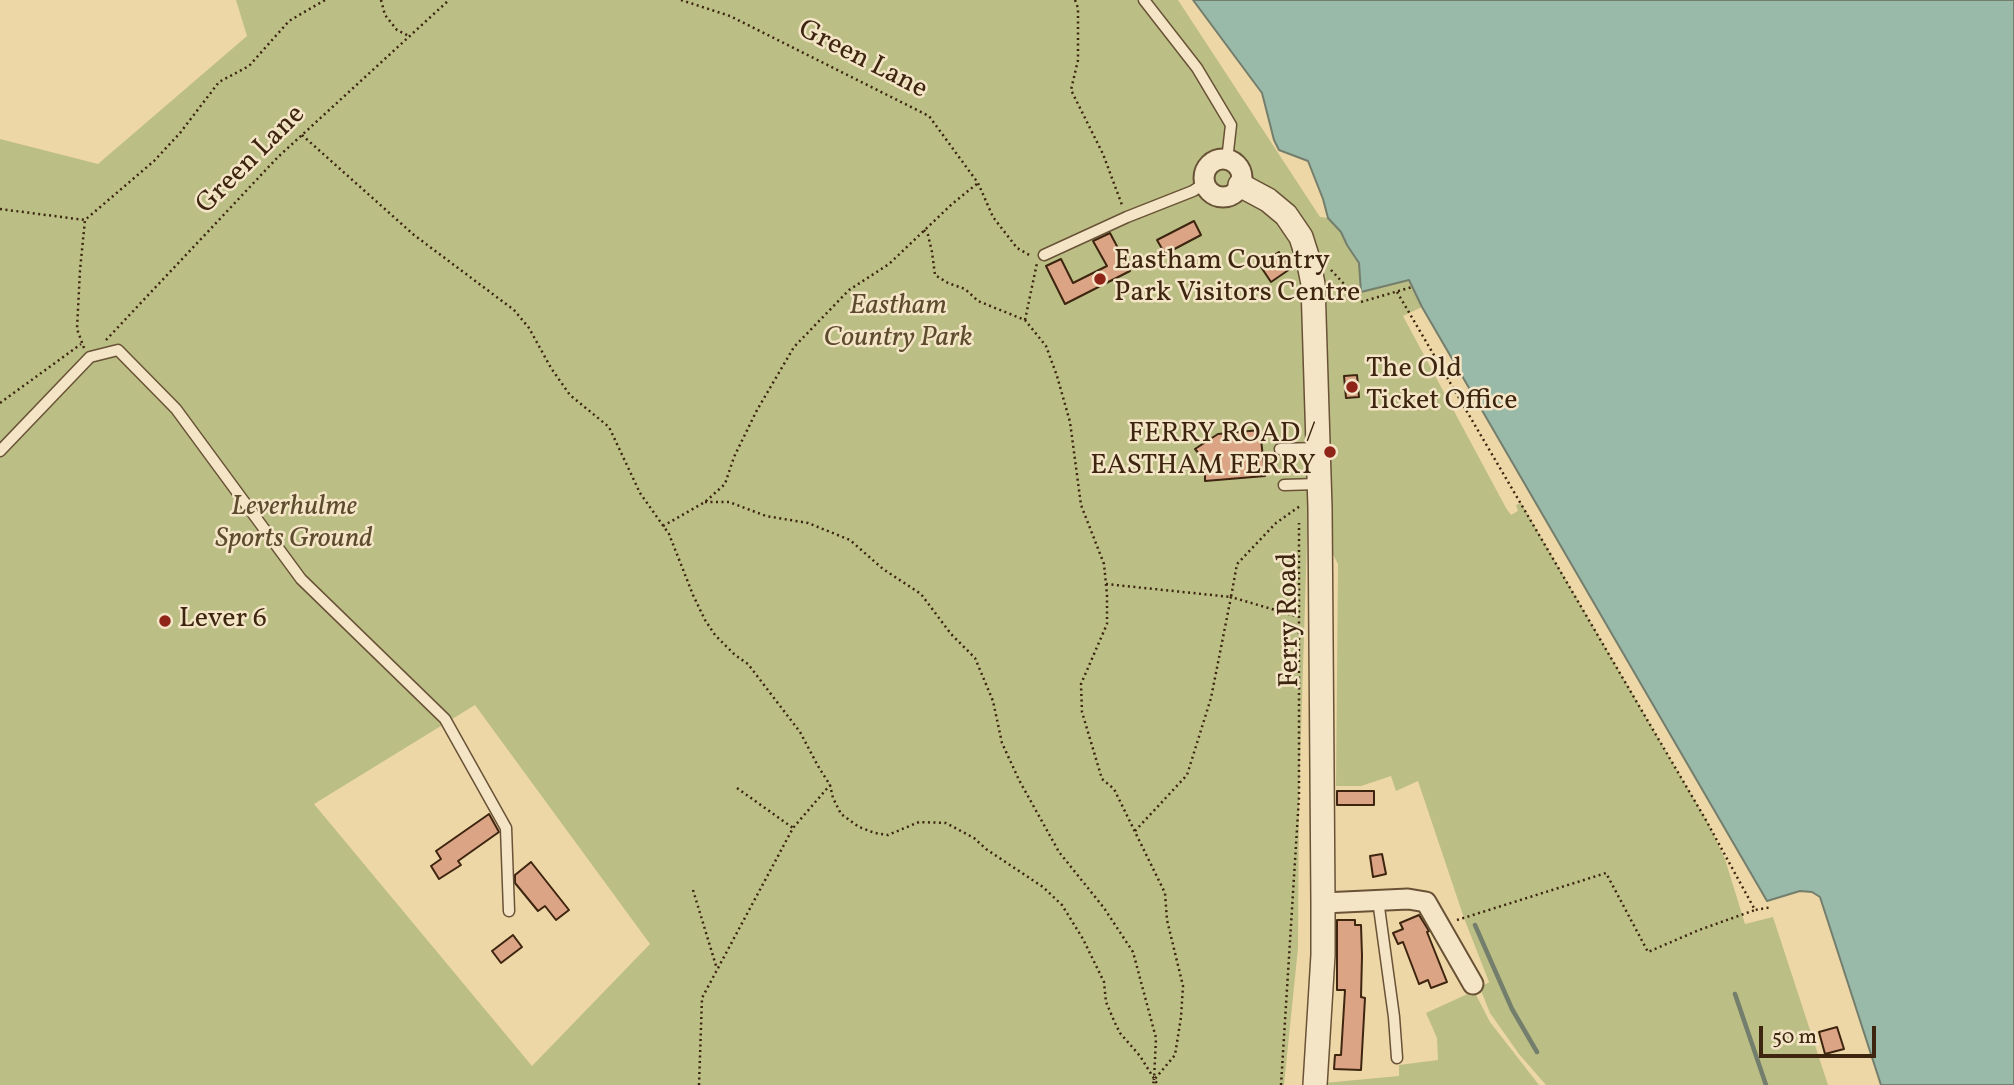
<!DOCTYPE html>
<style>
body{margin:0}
#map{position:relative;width:2014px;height:1085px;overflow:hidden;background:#eed7a7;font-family:Vollkorn,serif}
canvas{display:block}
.scale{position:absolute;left:1759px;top:1026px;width:117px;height:32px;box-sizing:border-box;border:4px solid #3d2510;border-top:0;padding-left:9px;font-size:21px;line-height:24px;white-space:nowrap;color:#3d2510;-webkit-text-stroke:5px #f4e5c6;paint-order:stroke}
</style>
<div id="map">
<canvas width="2014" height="1085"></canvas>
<div class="scale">50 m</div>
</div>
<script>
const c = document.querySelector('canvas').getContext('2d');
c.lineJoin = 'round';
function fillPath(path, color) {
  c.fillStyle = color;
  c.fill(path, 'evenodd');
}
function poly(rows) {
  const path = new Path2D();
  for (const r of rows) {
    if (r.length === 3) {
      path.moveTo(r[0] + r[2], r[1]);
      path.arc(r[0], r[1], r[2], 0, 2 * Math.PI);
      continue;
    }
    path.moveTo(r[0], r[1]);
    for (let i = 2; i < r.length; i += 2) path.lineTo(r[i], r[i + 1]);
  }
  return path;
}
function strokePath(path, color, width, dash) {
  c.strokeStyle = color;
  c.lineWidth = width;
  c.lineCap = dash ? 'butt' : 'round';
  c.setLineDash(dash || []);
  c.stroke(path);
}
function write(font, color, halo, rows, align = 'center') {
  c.font = font + ' Vollkorn,serif';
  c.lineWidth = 5;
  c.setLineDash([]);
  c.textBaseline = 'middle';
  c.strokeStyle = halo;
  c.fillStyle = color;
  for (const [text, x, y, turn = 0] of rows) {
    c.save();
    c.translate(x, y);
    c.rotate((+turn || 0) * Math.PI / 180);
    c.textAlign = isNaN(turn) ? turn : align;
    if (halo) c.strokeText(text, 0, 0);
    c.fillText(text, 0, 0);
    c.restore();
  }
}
fillPath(poly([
 [236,0,1178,0,1320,217,1328,218,1323,199,1308,161,1279,150,1274,140,1262,93,1193,0,1304,0,1352,76,1393,129,1466,231,1550,360,1658,509,1734,684,1741,721,1783,839,1770,839,1746,759,1728,736,1669,603,1640,577,1599,578,1591,569,1584,568,1575,551,1554,535,1463,378,1467,361,1442,321,1443,258,1405,257,1375,226,1377,250,1391,255,1393,283,1408,280,1422,307,1403,316,1506,508,1511,515,1518,511,1516,505,1521,503,1709,825,1725,859,1745,924,1773,917,1828,1085,1546,1085,1519,1054,1490,1013,1480,988,1489,982,1464,918,1418,781,1396,791,1391,776,1361,786,1336,786,1338,564,1308,507,1299,797,1298,948,1284,1085,0,1085,0,139,98,164,247,36],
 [475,705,650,944,532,1066,314,804],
 [1474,991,1490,1022,1539,1085,1324,1085,1324,1083,1399,1076,1399,1065,1438,1060,1437,1038,1426,1013]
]), '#bbbe85');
const water = poly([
 [1193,0,2014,0,2014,1085,1881,1085,1820,897,1812,892,1800,891,1767,901,1422,307,1409,280,1361,292,1359,263,1347,245,1341,232,1328,218,1323,199,1308,161,1279,150,1274,140,1262,93,1193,0]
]);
fillPath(water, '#99b9a9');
strokePath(water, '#747e6c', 2);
strokePath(poly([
 [1475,925,1512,1009,1537,1052],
 [1735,994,1766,1085]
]), '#747e6c', 4.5);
const building = poly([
 [1194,221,1201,235,1165,254,1157,240,1194,221],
 [1110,233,1130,271,1065,304,1046,266,1061,259,1073,283,1107,266,1093,241,1110,233],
 [1279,252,1290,269,1271,282,1259,264,1279,252],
 [1357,375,1359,397,1346,398,1344,376,1357,375],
 [1260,430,1265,476,1205,481,1205,461,1195,449,1218,434,1260,430],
 [1337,791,1374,791,1374,805,1337,805,1337,791],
 [489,814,499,832,458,861,461,865,439,879,431,866,441,859,436,851,489,814],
 [1382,854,1386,874,1373,877,1370,856,1382,854],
 [531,862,569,910,556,920,545,906,538,911,515,883,515,875,531,862],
 [1419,915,1429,931,1427,932,1447,982,1431,988,1428,980,1419,984,1403,942,1398,944,1393,933,1403,929,1400,923,1419,915],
 [1337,920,1355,920,1355,925,1361,925,1362,956,1361,997,1365,998,1361,1070,1334,1069,1335,1055,1341,1055,1345,990,1337,990,1337,920],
 [513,935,522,947,501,963,492,951,513,935],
 [1837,1027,1844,1049,1825,1054,1819,1032,1837,1027]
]);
fillPath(building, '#dba485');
strokePath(building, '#3d2510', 2);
const service = poly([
 [1144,0,1197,68,1231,125,1227,160],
 [1044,255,1127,217,1193,191,1205,183],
 [1280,449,1318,448],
 [0,451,90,357,118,350,176,409,301,579,445,719,506,828,509,911],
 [1284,485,1318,484],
 [1378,900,1394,1017,1397,1058]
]);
const minor = poly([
 [1223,178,19],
 [1323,903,1408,899,1426,902,1473,984]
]);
const tertiary = poly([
 [1240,185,1268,200,1286,215,1301,237,1308,259,1313,284,1320,508,1323,903,1323,955,1315,1085]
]);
strokePath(service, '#695236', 13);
strokePath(minor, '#695236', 23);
strokePath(tertiary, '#695236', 26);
strokePath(poly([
 [381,0,385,15,397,30,409,36],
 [681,0,730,16,929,116,978,183,993,217,1017,248,1031,256],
 [1075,0,1078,8,1078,60,1071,90,1103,154,1122,205],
 [302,135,414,235,514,310,529,328,551,368,570,395,609,427,640,493,669,534,693,595,705,620,715,635,735,655,748,664,800,732,818,766,830,785,833,798,841,814,859,827,875,833,888,835,919,822,946,823,974,838,986,849,1043,887,1062,905,1083,939,1104,982,1106,1002,1115,1023,1120,1033,1140,1056,1158,1085],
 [0,209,85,220],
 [924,230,928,235,932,252,935,275,948,283,965,289,978,301,1025,320,1046,346,1057,376,1070,422,1081,505,1104,564,1107,595,1107,624,1081,684,1082,712,1102,779,1114,789,1165,893,1167,920,1183,986,1181,1017,1175,1055,1154,1080,1153,1085],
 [1331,270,1361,302,1412,287],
 [1397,292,1707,822,1755,910,1772,907],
 [1025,320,1037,263],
 [106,340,278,157,449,0],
 [84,348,77,329,80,270,85,220,154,161,180,133,219,82,249,66,289,21,325,0],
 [0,403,81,344],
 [705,502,729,502,766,516,808,523,850,540,883,569,921,594,951,634,975,658,993,701,1002,743,1019,780,1059,852,1104,908,1133,952,1156,1038,1154,1080],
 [663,526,705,502,725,484,734,457,757,410,794,347,849,290,889,264,952,204,978,183],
 [1106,584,1231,597,1237,564,1276,523,1300,506],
 [737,788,793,828],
 [1135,831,1187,775,1211,698,1231,597,1299,617],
 [693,890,717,969],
 [1457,920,1606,873,1648,952,1699,930,1755,910],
 [699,1085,702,998,793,828,830,785],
 [1281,1085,1299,797,1299,523]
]), '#3d2510', 2.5, [2, 3.5]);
strokePath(service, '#f4e5c6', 10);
strokePath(minor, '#f4e5c6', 19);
strokePath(tertiary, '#f4e5c6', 23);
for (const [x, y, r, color] of [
 [1100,279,7,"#8f2418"],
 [1352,387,7,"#8f2418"],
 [1330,452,7,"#8f2418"],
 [165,621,7,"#8f2418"]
]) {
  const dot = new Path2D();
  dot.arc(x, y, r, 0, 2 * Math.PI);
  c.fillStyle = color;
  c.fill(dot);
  strokePath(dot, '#f4e5c6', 2.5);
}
write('28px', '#3d2510', '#f4e5c6', [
 ["Green Lane",862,61,27],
 ["Green Lane",252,161,-45],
 ["Ferry Road",1291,620,-91]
]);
write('28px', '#3d2510', '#f4e5c6', [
 ["Eastham Country",1114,263],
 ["Park Visitors Centre",1114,295],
 ["The Old",1366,371],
 ["Ticket Office",1366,403],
 ["FERRY ROAD /",1316,436,"right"],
 ["EASTHAM FERRY",1316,468,"right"],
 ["Lever 6",179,621]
], 'left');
write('italic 28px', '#5c4b2d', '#f4e5c6', [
 ["Eastham",898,308],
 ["Country Park",898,340],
 ["Leverhulme",294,509],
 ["Sports Ground",294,541]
]);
</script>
